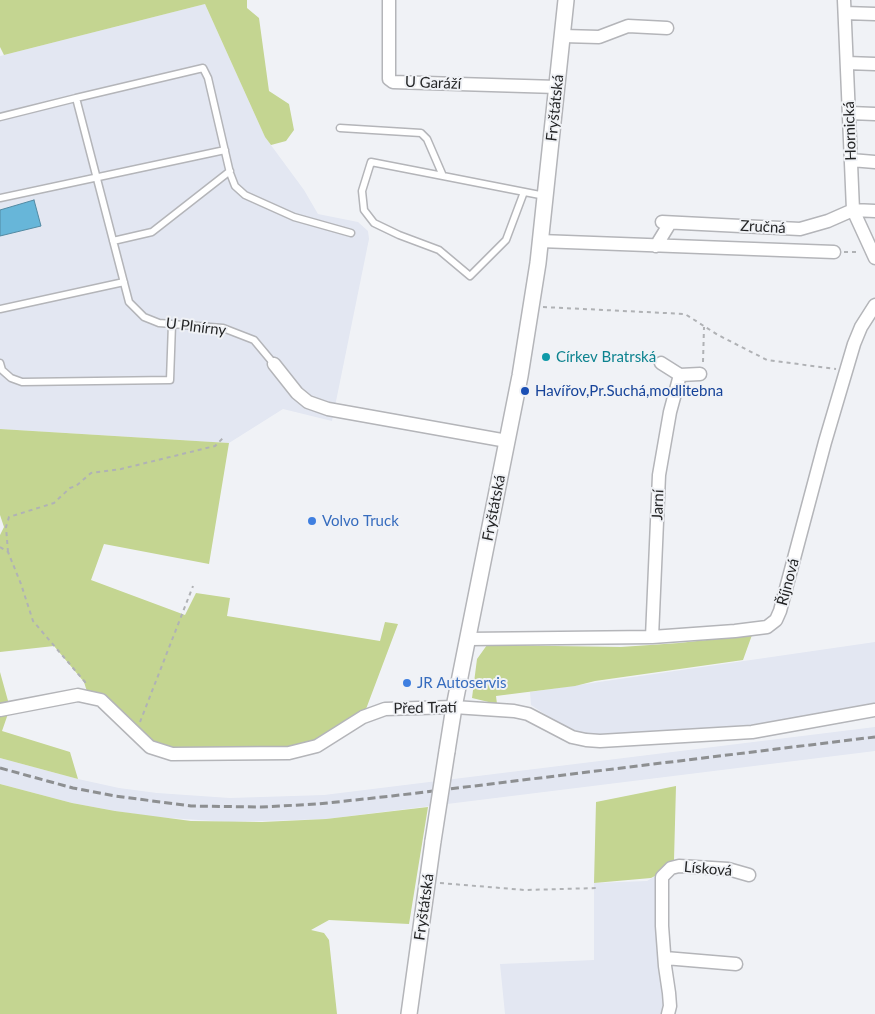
<!DOCTYPE html>
<meta charset="utf-8">
<style>
body{margin:0}
canvas{display:block;background:#f0f2f6}
</style>
<canvas width="875" height="1014"></canvas>
<script>
const c = document.querySelector('canvas').getContext('2d');
c.lineJoin = 'round';
function fillPath(path, color) {
  c.fillStyle = color;
  c.fill(path, 'evenodd');
}
function poly(rows) {
  const path = new Path2D();
  for (const r of rows) {
    path.moveTo(r[0], r[1]);
    for (let i = 2; i < r.length; i += 2) path.lineTo(r[i], r[i + 1]);
  }
  return path;
}
function strokePath(path, color, width, dash) {
  c.strokeStyle = color;
  c.lineWidth = width;
  c.lineCap = dash ? 'butt' : 'round';
  c.setLineDash(dash || []);
  c.stroke(path);
}
function write(font, color, halo, rows, align = 'center') {
  c.font = font + ' Lato,sans-serif';
  c.lineWidth = 4;
  c.setLineDash([]);
  c.textBaseline = 'middle';
  c.strokeStyle = halo;
  c.fillStyle = color;
  for (const [text, x, y, turn = 0] of rows) {
    c.save();
    c.translate(x, y);
    c.rotate((+turn || 0) * Math.PI / 180);
    c.textAlign = isNaN(turn) ? turn : align;
    if (halo) c.strokeText(text, 0, 0);
    c.fillText(text, 0, 0);
    c.restore();
  }
}
fillPath(poly([
 [205,4,265,137,304,190,318,214,358,222,368,231,369,239,332,421,283,409,229,443,0,429,0,56],
 [875,642,875,705,748,727,590,736,558,723,531,705,530,692],
 [875,727,875,751,326,819,229,822,154,817,115,811,72,803,0,784,0,758,78,779,119,788,157,793,230,798,324,795],
 [659,874,667,1014,505,1014,500,964,594,960,594,883,647,881]
]), '#e3e7f2');
fillPath(poly([
 [0,0,247,0,247,8,259,18,269,91,289,104,294,130,286,141,271,145,265,137,205,4,4,55,0,47],
 [0,429,229,443,209,564,104,544,91,580,185,615,196,593,230,598,227,616,380,641,385,622,398,624,363,717,289,753,150,747,89,698,84,682,54,646,0,652,0,535,4,527,0,515],
 [752,635,743,660,595,681,575,686,496,696,497,704,472,698,477,659,487,645,621,647,679,643],
 [0,672,10,708,2,731,70,752,78,779,0,758],
 [0,784,72,803,115,811,191,821,262,822,326,819,428,807,409,924,329,920,311,930,324,933,329,940,337,1014,0,1014],
 [676,786,674,860,659,874,651,878,594,883,596,802]
]), '#c4d591');
const water = poly([
 [34,200,41,226,0,236,0,210,34,200]
]);
fillPath(water, '#67b6d9');
strokePath(water, '#538aa3', 1);
const service = poly([
 [76,98,203,68,208,78,230,173,235,186,245,195,294,217,351,233],
 [0,117,76,98,129,302,144,317,159,323,223,328,254,340,274,364],
 [340,128,421,133,427,139,443,176,545,196],
 [443,176,371,162,362,191,364,210,374,223,399,235,439,250,470,276,506,240,524,192],
 [0,198,225,150],
 [113,241,152,232,230,171],
 [0,309,124,282],
 [0,363,2,370,11,378,22,382,170,380,172,324]
]);
const minor = poly([
 [389,0,389,79,393,82,557,87],
 [844,0,853,210,875,258],
 [845,13,875,14],
 [563,36,599,37,628,26,667,28],
 [847,63,875,64],
 [850,113,875,114],
 [851,160,875,162],
 [662,222,800,229,828,221,853,210,875,211],
 [540,241,834,252],
 [656,246,670,223],
 [661,363,680,375,700,374],
 [274,364,297,393,308,402,328,409,507,441],
 [652,637,659,475,670,412,680,375],
 [468,639,652,637,735,631,767,627,776,620,780,611,825,442,854,344,861,327,875,305],
 [0,710,78,695,101,700,150,747,172,754,289,753,317,746,363,717,385,709,454,707,514,711,528,714,572,737,586,740,600,741,752,732,875,710],
 [665,958,736,964],
 [668,1014,670,1006,669,993,665,966,662,926,662,877,671,868,679,866,728,869,749,875]
]);
const tertiary = poly([
 [447,751,454,707,520,376,538,263,566,0],
 [409,1014,433,841]
]);
strokePath(service, '#b4b5b9', 9);
strokePath(minor, '#b4b5b9', 15);
strokePath(tertiary, '#b4b5b9', 18);
strokePath(poly([
 [844,252,859,252],
 [543,307,685,314,718,335,767,360,836,369],
 [703,362,704,327],
 [0,547,8,552,21,584,33,621,85,682,86,686],
 [8,552,6,527,9,517,54,503,70,488,76,486,91,473,121,469,215,446,223,438],
 [140,722,193,586],
 [440,883,525,890,598,888]
]), '#b0b2b5', 2, [4, 4]);
strokePath(service, '#fff', 6);
strokePath(minor, '#fff', 12);
strokePath(tertiary, '#fff', 15);
strokePath(poly([
 [0,768,73,788,115,796,191,806,261,807,318,804,392,796,875,737]
]), '#8d8f91', 3, [8, 4]);
const tertiaryBridge = poly([
 [433,841,447,751]
]);
strokePath(tertiaryBridge, '#b4b5b9', 18, []);
strokePath(tertiaryBridge, '#fff', 15);
for (const [x, y, r, color] of [
 [546,357,5,"#0f9aa8"],
 [525,391,5,"#1a4fb4"],
 [312,521,5,"#3f7fe0"],
 [407,683,5,"#3f7fe0"]
]) {
  const dot = new Path2D();
  dot.arc(x, y, r, 0, 2 * Math.PI);
  c.fillStyle = color;
  c.fill(dot);
  strokePath(dot, '#f0f2f6', 2);
}
write('15px', '#242526', '#f0f2f6', [
 ["U Garáží",433,83,2],
 ["Fryštátská",555,108,-84],
 ["Hornická",850,131,-92],
 ["Zručná",763,227,3],
 ["U Plnírny",196,327,7],
 ["Jarní",658,505,-88],
 ["Fryštátská",494,508,-79],
 ["Říjnová",788,582,-75],
 ["Před Tratí",425,708,-1],
 ["Lísková",708,869,5],
 ["Fryštátská",424,907,-82]
]);
write('15px', '#0d838f', '#f0f2f6', [
 ["Církev Bratrská",556,357]
], 'left');
write('15px', '#164399', '#f0f2f6', [
 ["Havířov,Pr.Suchá,modlitebna",535,391]
], 'left');
write('15px', '#366cbe', '#f0f2f6', [
 ["Volvo Truck",322,521],
 ["JR Autoservis",417,683]
], 'left');
</script>
